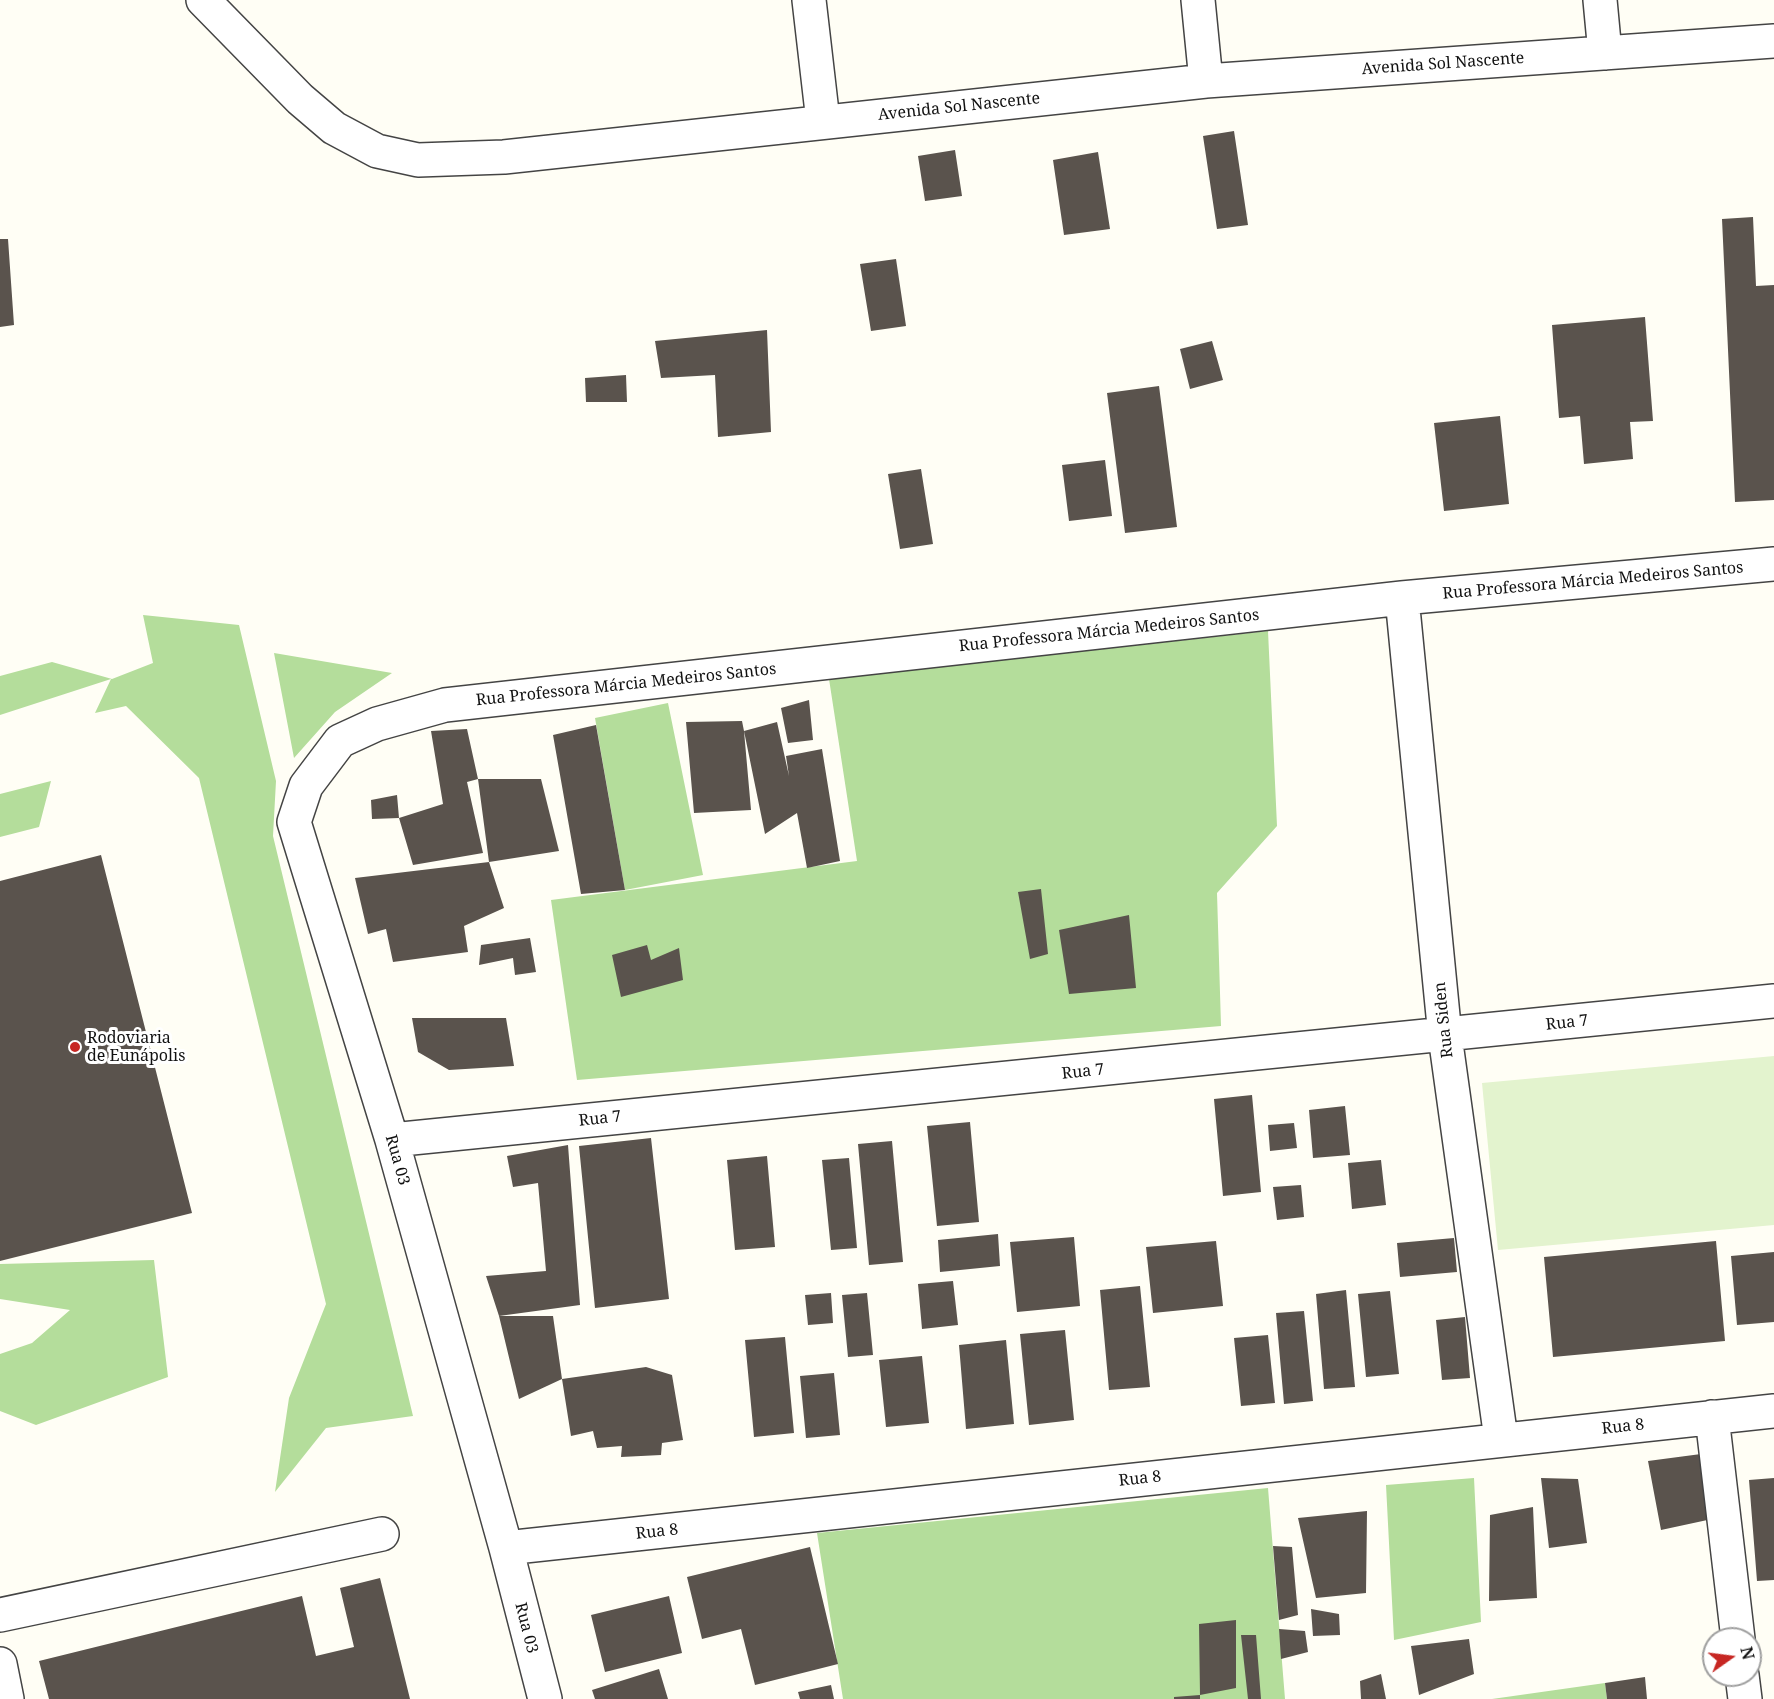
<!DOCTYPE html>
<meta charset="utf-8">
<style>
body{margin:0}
#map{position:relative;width:1774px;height:1699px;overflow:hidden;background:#fffef5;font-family:"Noto Serif",serif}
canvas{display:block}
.north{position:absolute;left:1702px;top:1627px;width:60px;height:60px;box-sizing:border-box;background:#fff;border:2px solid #a0a0a0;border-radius:50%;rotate:76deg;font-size:16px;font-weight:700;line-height:24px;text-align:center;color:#111}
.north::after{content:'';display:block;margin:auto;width:21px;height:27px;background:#c72723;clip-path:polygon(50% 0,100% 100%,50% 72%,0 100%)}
</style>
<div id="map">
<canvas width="1774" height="1699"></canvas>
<div class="north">N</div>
</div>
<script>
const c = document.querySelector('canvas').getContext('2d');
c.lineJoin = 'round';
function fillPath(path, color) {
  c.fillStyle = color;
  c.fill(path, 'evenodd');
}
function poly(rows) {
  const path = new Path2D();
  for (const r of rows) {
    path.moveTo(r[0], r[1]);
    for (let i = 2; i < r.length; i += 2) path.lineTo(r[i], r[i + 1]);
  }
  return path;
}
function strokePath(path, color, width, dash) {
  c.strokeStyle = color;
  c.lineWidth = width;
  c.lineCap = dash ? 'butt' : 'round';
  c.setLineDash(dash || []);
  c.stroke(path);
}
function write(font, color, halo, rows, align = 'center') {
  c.font = font + ' "Noto Serif",serif';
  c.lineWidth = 6;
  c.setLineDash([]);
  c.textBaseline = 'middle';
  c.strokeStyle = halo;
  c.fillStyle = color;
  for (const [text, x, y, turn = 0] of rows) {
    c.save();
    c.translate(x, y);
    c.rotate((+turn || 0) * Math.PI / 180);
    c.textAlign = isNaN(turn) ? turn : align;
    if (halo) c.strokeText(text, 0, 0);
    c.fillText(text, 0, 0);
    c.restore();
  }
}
fillPath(poly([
 [143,615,239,625,276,781,273,836,413,1416,326,1428,275,1492,289,1398,326,1304,199,778,126,706,95,713,111,679,0,715,0,676,52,662,112,679,153,663],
 [1268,631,1277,826,1217,893,1221,1026,577,1080,551,900,857,861,829,679],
 [274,653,392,673,335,712,294,758],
 [668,703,703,875,625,890,595,718],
 [51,781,39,827,0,837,0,794],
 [154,1260,168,1377,36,1425,0,1411,0,1354,32,1343,70,1310,0,1299,0,1264],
 [1474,1478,1481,1622,1394,1640,1386,1485],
 [1268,1488,1285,1699,843,1699,817,1533],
 [1605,1683,1607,1699,1492,1699]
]), '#b4dd9b');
fillPath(poly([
 [1774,1056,1774,1225,1498,1250,1482,1083]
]), '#e3f3ce');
fillPath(poly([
 [1234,131,1248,225,1217,229,1203,136],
 [955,150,962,196,925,201,918,156],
 [1098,152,1110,229,1064,235,1053,160],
 [1753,217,1756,286,1774,285,1774,500,1735,502,1722,219],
 [0,239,8,239,14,325,0,327],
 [896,259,906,326,871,331,860,264],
 [1645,317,1653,421,1630,422,1633,459,1584,464,1580,416,1559,418,1552,325],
 [767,330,771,432,718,437,715,375,661,378,655,341],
 [1212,341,1223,380,1190,389,1180,349],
 [626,375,627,402,586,402,585,378],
 [1159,386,1177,527,1125,533,1107,393],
 [1500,416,1509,504,1444,511,1434,423],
 [1105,460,1112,516,1069,521,1062,465],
 [921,469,933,544,900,549,888,474],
 [809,700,813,740,788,743,781,708],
 [742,721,744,731,777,722,789,776,786,756,822,749,840,861,807,868,797,813,765,834,744,731,751,810,694,813,686,722],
 [596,725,625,890,581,894,553,735],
 [467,729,478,779,467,782,483,853,413,865,399,818,372,819,371,800,397,795,399,818,443,804,431,731],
 [478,779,541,779,559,851,489,862],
 [101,855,192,1213,0,1261,0,881],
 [489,862,504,908,464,926,468,952,393,962,386,929,368,934,355,878],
 [1041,889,1048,954,1030,959,1018,892],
 [1129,915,1136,988,1069,994,1059,930],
 [530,938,536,972,515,975,513,958,479,965,481,945],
 [647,945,651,960,679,948,683,980,621,997,612,955],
 [412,1018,506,1018,514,1066,449,1070,418,1052],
 [1252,1095,1261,1192,1223,1196,1214,1099],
 [1345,1106,1350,1155,1313,1158,1309,1110],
 [970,1122,979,1222,937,1226,927,1126],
 [1294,1123,1297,1148,1270,1151,1268,1125],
 [651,1138,669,1299,595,1308,579,1146],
 [892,1141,903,1262,869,1265,858,1144],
 [568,1145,580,1305,499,1316,486,1276,546,1271,538,1183,513,1187,507,1156],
 [767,1156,775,1247,735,1250,727,1160],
 [849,1158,857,1248,831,1250,822,1160],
 [1381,1160,1386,1205,1352,1209,1348,1163],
 [1301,1185,1304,1217,1277,1220,1273,1187],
 [998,1234,1000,1266,940,1272,938,1240],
 [1074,1237,1080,1306,1017,1312,1010,1242],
 [1454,1238,1457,1272,1400,1277,1397,1243],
 [1216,1241,1223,1306,1153,1313,1146,1247],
 [1716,1241,1725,1341,1553,1357,1544,1257],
 [1774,1252,1774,1322,1737,1325,1731,1256],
 [953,1281,958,1325,922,1329,918,1284],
 [1140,1286,1150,1387,1109,1390,1100,1290],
 [1346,1290,1355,1387,1324,1389,1316,1294],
 [1390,1291,1399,1374,1366,1377,1358,1294],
 [831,1293,833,1323,808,1325,805,1295],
 [867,1293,873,1355,848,1357,842,1295],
 [1304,1311,1313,1401,1284,1404,1276,1313],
 [499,1316,553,1316,562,1379,519,1399],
 [1465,1317,1470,1378,1442,1380,1436,1320],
 [1065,1330,1074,1420,1029,1425,1020,1334],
 [1268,1335,1275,1403,1241,1406,1234,1338],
 [785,1337,794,1433,754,1437,745,1340],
 [1006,1340,1014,1424,966,1429,959,1345],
 [922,1356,929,1423,886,1427,879,1360],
 [646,1367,672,1375,683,1440,662,1443,661,1455,621,1457,622,1446,597,1448,593,1431,571,1436,562,1379],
 [834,1373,840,1435,806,1438,800,1376],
 [1701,1454,1712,1519,1661,1530,1648,1461],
 [1541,1478,1578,1479,1587,1543,1549,1548],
 [1774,1478,1774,1580,1757,1581,1749,1480],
 [1533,1507,1537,1598,1489,1601,1490,1515],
 [1367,1511,1366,1593,1316,1598,1298,1518],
 [1273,1546,1292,1547,1298,1615,1279,1620],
 [810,1547,838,1664,755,1685,741,1629,702,1639,687,1577],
 [380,1578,410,1699,49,1699,39,1661,302,1596,316,1656,354,1647,340,1588],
 [669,1596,682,1653,605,1672,591,1615],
 [1311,1609,1339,1614,1340,1635,1313,1636],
 [1236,1620,1236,1688,1200,1695,1199,1624],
 [1279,1629,1305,1631,1308,1652,1281,1659],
 [1241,1635,1256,1635,1261,1699,1248,1699],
 [1469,1639,1474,1674,1419,1695,1411,1646],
 [659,1669,668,1699,595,1699,592,1690],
 [1381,1674,1386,1699,1361,1699,1360,1681],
 [1645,1677,1647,1699,1607,1699,1605,1683],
 [831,1685,834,1699,800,1699,798,1692],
 [1200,1695,1200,1699,1174,1699,1174,1697]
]), '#5a534d');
const minor = poly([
 [203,0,300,99,334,128,377,151,418,160,504,157,1206,81,1774,41],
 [809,0,823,121],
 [1198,0,1206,81],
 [1600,0,1605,53],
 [1402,598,1445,1036,1501,1439],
 [392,1140,1774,1001],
 [1712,1417,1738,1639],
 [506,1548,1774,1411],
 [0,1615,382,1534],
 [0,1664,7,1699],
 [1742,1675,1745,1699],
 [545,1699,506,1548,392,1140,294,822,306,786,340,741,377,724,445,705,1402,598,1774,564]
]);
strokePath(minor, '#444', 36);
strokePath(minor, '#fff', 33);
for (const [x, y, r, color] of [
 [75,1047,6,"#c72723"]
]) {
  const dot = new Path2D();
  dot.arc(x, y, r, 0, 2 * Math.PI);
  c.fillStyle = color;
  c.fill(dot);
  strokePath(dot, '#fff', 2);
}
write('16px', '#111', '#fff', [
 ["Avenida Sol Nascente",1443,64,-4],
 ["Avenida Sol Nascente",959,107,-6],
 ["Rua Professora Márcia Medeiros Santos",1593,581,-5],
 ["Rua Professora Márcia Medeiros Santos",1109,631,-6],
 ["Rua Professora Márcia Medeiros Santos",626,685,-6],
 ["Rua Siden",1444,1020,-96],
 ["Rua 7",1567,1023,-6],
 ["Rua 7",1083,1072,-6],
 ["Rua 7",600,1119,-6],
 ["Rua 03",397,1160,74],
 ["Rua 8",1623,1427,-6],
 ["Rua 8",1140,1479,-6],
 ["Rua 8",657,1532,-6],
 ["Rua 03",526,1628,76]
]);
write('16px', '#111', '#fff', [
 ["Rodoviaria",87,1038],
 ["de Eunápolis",87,1056]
], 'left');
</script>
